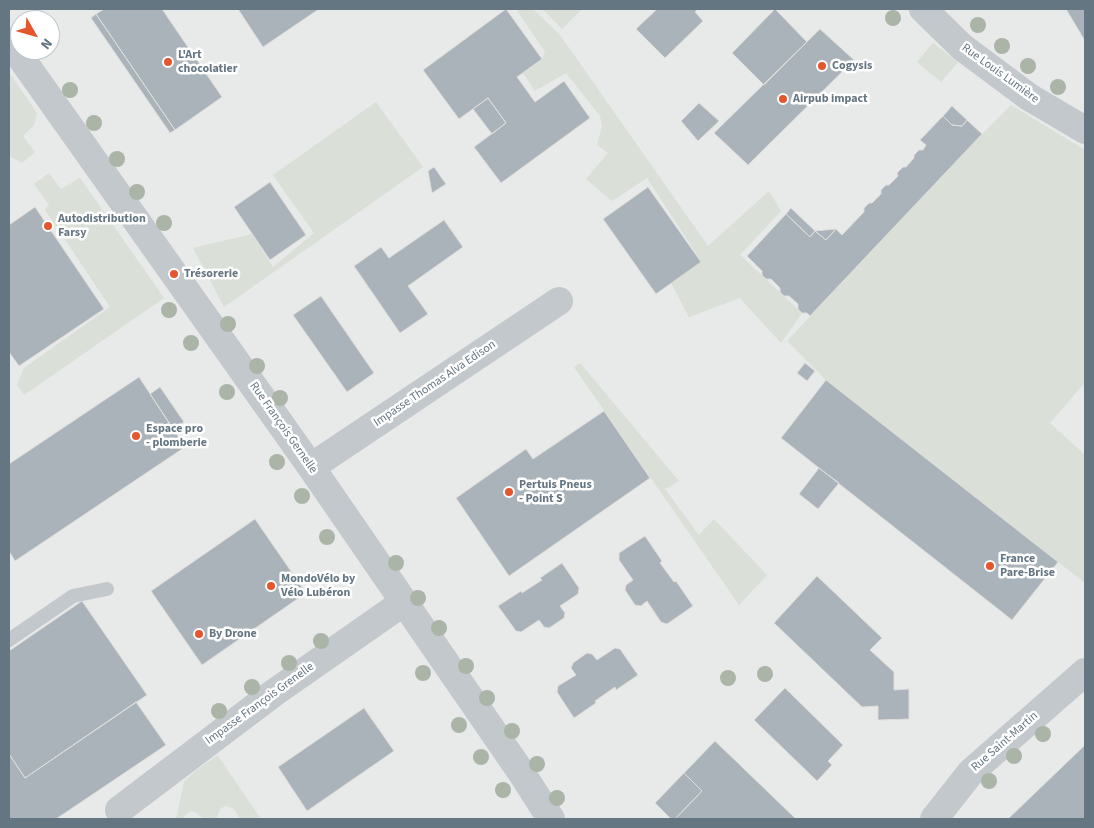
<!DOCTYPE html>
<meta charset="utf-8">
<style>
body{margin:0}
#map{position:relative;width:1094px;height:828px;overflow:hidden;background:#fafaf8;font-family:"Source Sans 3",sans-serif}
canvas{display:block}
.frame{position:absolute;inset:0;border:10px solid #657683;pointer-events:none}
.north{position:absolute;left:10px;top:10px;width:50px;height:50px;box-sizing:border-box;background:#fff;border:1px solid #c1c8cd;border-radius:50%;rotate:128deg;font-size:14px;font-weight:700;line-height:20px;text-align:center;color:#657683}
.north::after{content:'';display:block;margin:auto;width:18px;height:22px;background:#e4572e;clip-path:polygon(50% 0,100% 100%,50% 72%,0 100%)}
</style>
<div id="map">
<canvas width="1094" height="828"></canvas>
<div class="frame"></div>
<div class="north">N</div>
</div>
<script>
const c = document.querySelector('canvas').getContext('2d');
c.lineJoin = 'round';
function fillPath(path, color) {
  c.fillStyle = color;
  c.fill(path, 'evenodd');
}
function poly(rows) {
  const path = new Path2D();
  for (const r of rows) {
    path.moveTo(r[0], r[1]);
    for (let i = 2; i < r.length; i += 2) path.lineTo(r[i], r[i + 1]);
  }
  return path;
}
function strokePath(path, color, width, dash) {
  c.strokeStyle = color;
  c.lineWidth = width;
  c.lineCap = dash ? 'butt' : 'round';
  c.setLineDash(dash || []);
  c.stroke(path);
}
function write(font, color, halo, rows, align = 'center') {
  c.font = font + ' "Source Sans 3",sans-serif';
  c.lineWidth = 5;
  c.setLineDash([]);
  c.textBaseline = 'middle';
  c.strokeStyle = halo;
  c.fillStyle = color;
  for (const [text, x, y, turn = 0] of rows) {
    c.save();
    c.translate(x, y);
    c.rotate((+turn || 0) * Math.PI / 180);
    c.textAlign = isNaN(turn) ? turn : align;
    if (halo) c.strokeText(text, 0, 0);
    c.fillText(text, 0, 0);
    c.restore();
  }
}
fillPath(poly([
 [9,9,1085,9,1085,819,9,819],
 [20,20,50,20,50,50,20,50]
]), '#e8e9e9');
fillPath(poly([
 [516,9,533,9,560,35,708,246,769,191,781,211,740,255,802,313,781,343,740,298,689,317,671,283,701,261,647,178,612,201,586,179,608,153,597,145,602,126,600,116,566,73,535,91,523,73,542,59,545,52],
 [542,9,582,9,562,29],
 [933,43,958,62,941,82,917,62],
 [9,72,37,113,34,125,23,136,35,152,22,163,9,156],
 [376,102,423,167,224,307,193,248,252,234,273,267,314,233,273,175],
 [1011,105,1085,150,1085,382,1050,423,1085,455,1085,515,1083,521,1085,522,1085,583,826,380,787,341,982,134],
 [49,173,61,189,80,178,164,298,24,395,17,385,24,368,110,307,45,210,49,205,34,184],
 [580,363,679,481,665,489,699,535,714,519,767,575,739,605,574,367],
 [217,756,218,756,261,819,240,819,234,809,226,806,221,808,216,819,202,819,202,818,197,813,191,811,186,814,183,819,176,819,184,782,195,771]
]), '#dadfd7');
const building = poly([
 [104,9,162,9,222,97,175,130,96,14,104,9],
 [238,9,319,9,263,47,238,9],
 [506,9,542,59,517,77,535,102,564,81,590,118,501,183,474,147,506,123,488,98,459,119,423,70,506,9],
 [657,9,698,9,695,12,703,21,665,58,636,29,657,9],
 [775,9,807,42,764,85,732,53,775,9],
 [1066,9,1085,9,1085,41,1066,9],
 [96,14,175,130,170,133,91,18,96,14],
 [820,29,854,60,748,165,714,133,820,29],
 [488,98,506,123,492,134,473,109,488,98],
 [699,103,719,121,698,141,681,121,699,103],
 [952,106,967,120,962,126,952,125,943,116,952,106],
 [943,116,952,125,962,126,967,120,982,134,810,316,807,313,802,313,798,309,798,304,789,296,784,296,780,292,780,288,771,279,766,279,762,275,762,271,747,256,786,214,810,237,815,231,826,240,836,229,842,235,864,212,864,208,869,203,872,203,881,194,881,190,886,185,889,185,898,176,897,173,903,167,906,167,914,158,914,155,919,150,923,150,926,145,920,140,943,116],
 [434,167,446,184,432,193,428,171,434,167],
 [270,182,306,235,270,260,234,207,270,182],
 [648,187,701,262,656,294,603,219,648,187],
 [35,207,104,309,19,366,9,352,9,225,35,207],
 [791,208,815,231,810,237,786,214,791,208],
 [444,220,463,247,408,286,428,314,400,333,354,266,381,247,389,258,444,220],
 [836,229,826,240,815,231,836,229],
 [321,296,374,373,347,392,293,315,321,296],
 [805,363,815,371,807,381,797,373,805,363],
 [139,377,185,447,15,561,9,551,9,464,139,377],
 [826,380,1058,562,1012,620,781,438,826,380],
 [160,387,184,422,173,429,150,394,160,387],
 [604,411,650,478,509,576,456,498,526,449,533,459,604,411],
 [819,468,839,483,818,509,799,494,819,468],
 [255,519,306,593,202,665,151,591,255,519],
 [645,536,662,561,660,563,674,582,676,581,693,606,667,624,661,622,647,601,641,606,635,605,625,590,626,585,633,580,619,560,619,553,645,536],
 [562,563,579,588,578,594,560,606,565,613,564,618,549,628,544,627,539,620,521,632,516,631,498,606,521,591,522,593,542,580,540,578,562,563],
 [817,576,882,638,870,650,894,672,894,690,909,689,909,719,878,720,878,706,862,707,774,623,817,576],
 [82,601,147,695,25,778,9,754,9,651,82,601],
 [615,648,620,649,638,675,616,690,615,687,595,701,596,703,574,718,557,692,558,686,576,675,571,668,573,663,587,653,592,654,597,660,615,648],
 [785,688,843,745,828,761,832,765,817,781,754,720,785,688],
 [136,702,166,745,56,819,9,819,9,754,25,778,136,702],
 [364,708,394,751,307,811,278,767,364,708],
 [715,741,796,819,675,819,702,791,684,773,715,741],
 [1085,745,1085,819,1008,819,1085,745],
 [684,773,702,791,675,819,671,819,655,803,684,773]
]);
fillPath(building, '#aab3b9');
strokePath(building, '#dcdcda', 1);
strokePath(poly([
 [9,640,73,596,107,589]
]), '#c3c8cc', 14);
strokePath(poly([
 [923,9,962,47,1029,97,1085,130],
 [9,41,311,467,521,772,551,819],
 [311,467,559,301],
 [119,810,275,692,404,602],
 [934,819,971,772,1085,672]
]), '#c3c8cc', 28);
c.fillStyle = '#aab4a7';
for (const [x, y] of [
 [893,18],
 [978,25],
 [1002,46],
 [1028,66],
 [1058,87],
 [70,90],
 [94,123],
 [117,159],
 [137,192],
 [164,223],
 [169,310],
 [228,324],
 [191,343],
 [257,366],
 [227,392],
 [280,398],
 [277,462],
 [302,496],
 [327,537],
 [396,563],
 [418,598],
 [439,628],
 [321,641],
 [289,663],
 [466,666],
 [423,673],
 [765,674],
 [728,678],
 [252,687],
 [487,698],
 [219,711],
 [459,725],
 [512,731],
 [1043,734],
 [1014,756],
 [481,757],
 [537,764],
 [989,781],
 [503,790],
 [557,798]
]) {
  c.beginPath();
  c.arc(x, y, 8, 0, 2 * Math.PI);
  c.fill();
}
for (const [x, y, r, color] of [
 [168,62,5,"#e4572e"],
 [822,66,5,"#e4572e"],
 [783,99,5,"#e4572e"],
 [48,226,5,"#e4572e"],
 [174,274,5,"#e4572e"],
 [136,436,5,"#e4572e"],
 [509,492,5,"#e4572e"],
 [990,566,5,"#e4572e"],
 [271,586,5,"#e4572e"],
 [199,634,5,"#e4572e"]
]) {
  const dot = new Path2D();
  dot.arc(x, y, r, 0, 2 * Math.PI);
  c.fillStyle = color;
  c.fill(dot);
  strokePath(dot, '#fff', 2);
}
write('bold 12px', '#657683', '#fff', [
 ["L'Art",178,55],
 ["chocolatier",178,69],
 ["Cogysis",832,66],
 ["Airpub impact",793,99],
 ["Autodistribution",58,219],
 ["Farsy",58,233],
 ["Trésorerie",184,274],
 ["Espace pro",146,429],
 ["- plomberie",146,443],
 ["Pertuis Pneus",519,485],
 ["- Point S",519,499],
 ["France",1000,559],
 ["Pare-Brise",1000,573],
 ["MondoVélo by",281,579],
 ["Vélo Lubéron",281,593],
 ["By Drone",209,634]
], 'left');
write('12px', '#657683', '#fff', [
 ["Rue Louis Lumière",1000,74,36],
 ["Impasse Thomas Alva Edison",435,384,-34],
 ["Rue François Gernelle",283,428,55],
 ["Impasse François Grenelle",260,704,-36],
 ["Rue Saint-Martin",1005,742,-41]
]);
</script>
